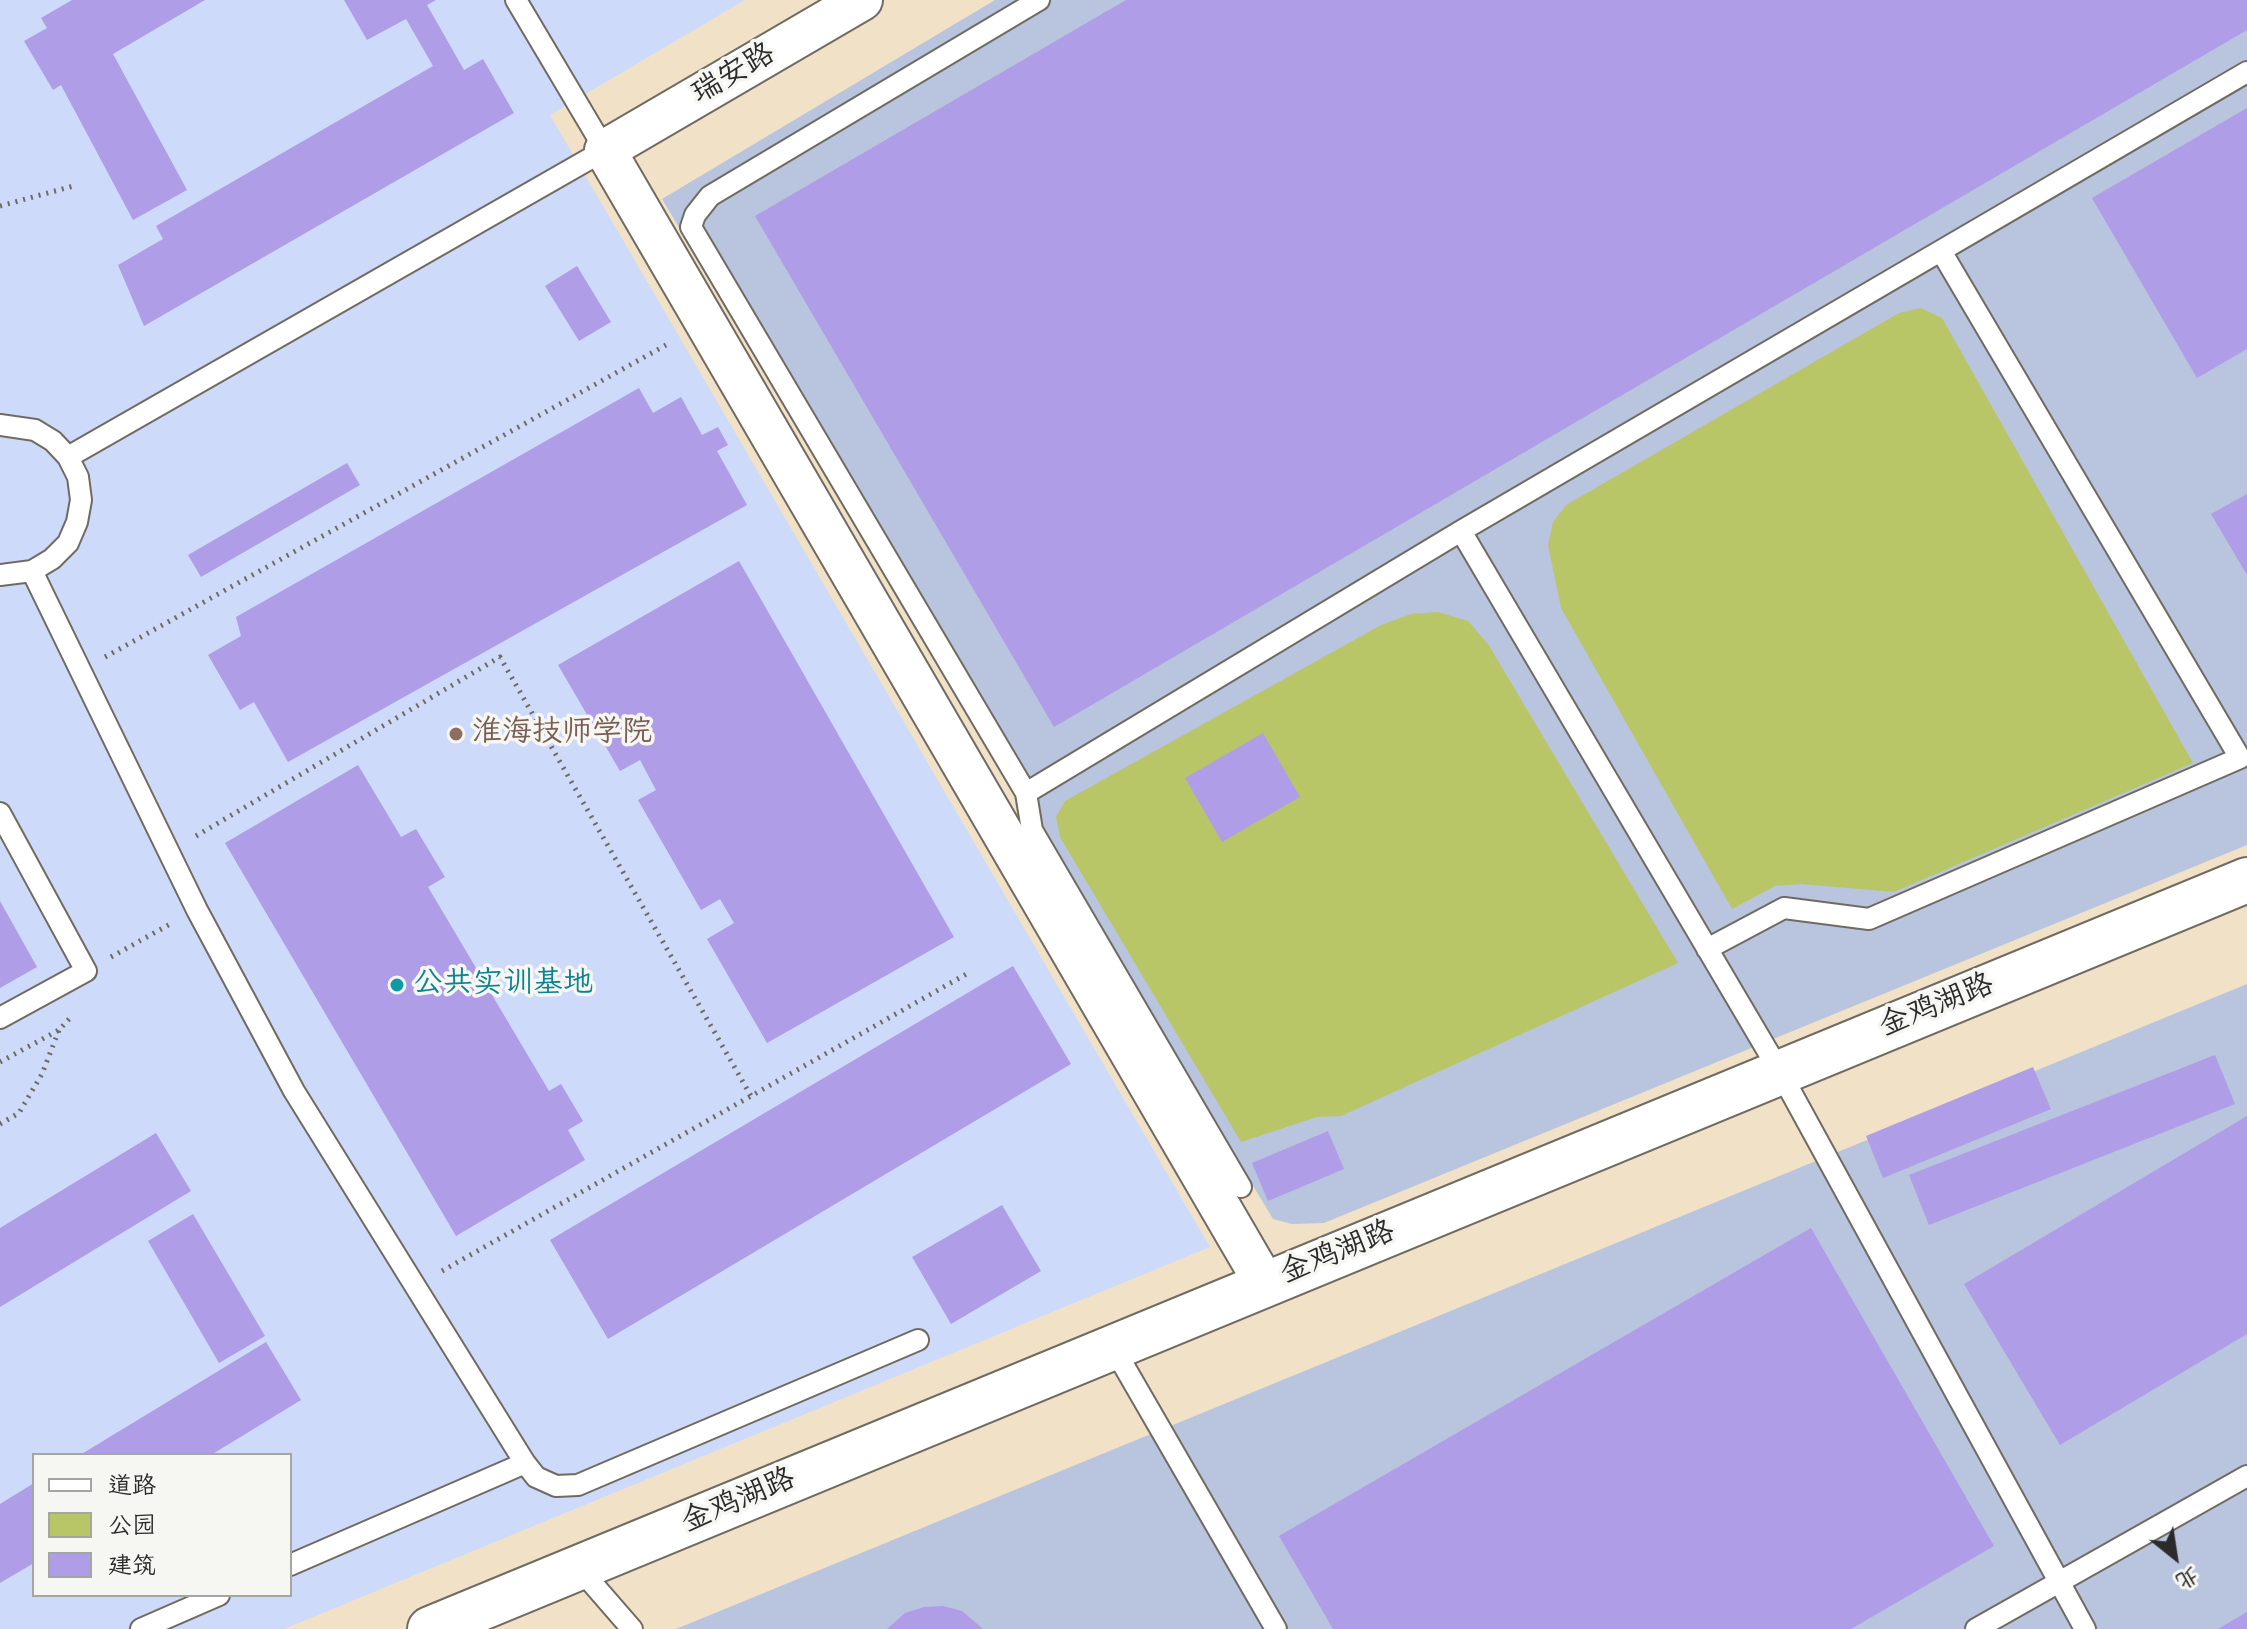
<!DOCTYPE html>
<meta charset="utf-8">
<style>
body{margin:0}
#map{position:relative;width:2247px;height:1629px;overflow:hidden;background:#f1e2c7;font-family:Mynerve,"LXGW WenKai TC",sans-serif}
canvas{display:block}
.legend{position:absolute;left:32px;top:1453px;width:260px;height:144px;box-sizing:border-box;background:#f6f6f2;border:2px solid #a5a5a2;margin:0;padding:10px 14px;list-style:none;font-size:24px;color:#2b2b2b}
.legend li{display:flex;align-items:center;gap:16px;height:40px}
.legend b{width:40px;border:2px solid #a5a5a2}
.north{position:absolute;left:2135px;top:1517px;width:80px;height:80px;-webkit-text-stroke:6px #f6f6f2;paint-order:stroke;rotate:150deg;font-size:22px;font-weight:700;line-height:32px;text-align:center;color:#2b2b2b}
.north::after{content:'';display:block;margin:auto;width:28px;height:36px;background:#2b2b2b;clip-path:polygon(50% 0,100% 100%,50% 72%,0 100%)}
</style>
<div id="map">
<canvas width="2247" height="1629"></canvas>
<ul class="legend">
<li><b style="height:10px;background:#fff"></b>道路</li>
<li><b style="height:22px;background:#b9c668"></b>公园</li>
<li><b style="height:22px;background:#af9de7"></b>建筑</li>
</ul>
<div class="north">北</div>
</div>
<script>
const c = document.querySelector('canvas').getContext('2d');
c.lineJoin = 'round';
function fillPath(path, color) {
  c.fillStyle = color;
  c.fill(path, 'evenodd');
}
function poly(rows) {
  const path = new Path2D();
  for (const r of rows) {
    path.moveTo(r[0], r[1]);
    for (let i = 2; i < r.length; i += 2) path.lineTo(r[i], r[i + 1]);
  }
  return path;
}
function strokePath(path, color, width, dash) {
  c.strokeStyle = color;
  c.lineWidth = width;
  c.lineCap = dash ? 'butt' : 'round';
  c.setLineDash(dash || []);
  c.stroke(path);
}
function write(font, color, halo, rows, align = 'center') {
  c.font = font + ' Mynerve,"LXGW WenKai TC",sans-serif';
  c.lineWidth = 7;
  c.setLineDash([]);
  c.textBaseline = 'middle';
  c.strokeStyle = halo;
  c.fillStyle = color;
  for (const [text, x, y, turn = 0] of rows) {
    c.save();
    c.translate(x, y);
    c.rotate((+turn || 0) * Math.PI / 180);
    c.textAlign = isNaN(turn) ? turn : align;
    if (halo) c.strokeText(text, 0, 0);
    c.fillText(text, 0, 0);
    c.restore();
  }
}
fillPath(poly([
 [0,0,745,0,550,115,1210,1247,284,1629,0,1629],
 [34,1455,290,1455,290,1595,34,1595]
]), '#cedafa');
fillPath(poly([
 [995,0,2247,0,2247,845,1324,1223,1292,1224,1273,1219,662,199],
 [2247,984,2247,1629,676,1629]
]), '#b9c4de');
fillPath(poly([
 [1921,308,1942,318,2193,763,1894,892,1801,884,1775,886,1732,909,1561,608,1548,545,1553,522,1566,505,1899,313],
 [1438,612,1468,621,1488,644,1678,963,1341,1116,1317,1117,1241,1142,1060,837,1056,817,1065,801,1381,625,1411,614]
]), '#b9c668');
fillPath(poly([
 [72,0,205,0,113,54,187,190,133,220,61,85,53,90,24,41,47,28,41,18],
 [344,0,436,0,427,5,464,70,483,59,514,113,144,326,118,265,163,239,156,226,433,66,406,19,367,40],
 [1126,0,2247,0,2247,30,1054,727,755,216],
 [2247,108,2247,349,2197,378,2092,198],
 [577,266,611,322,579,341,545,286],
 [639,388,653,413,681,397,702,435,718,427,728,445,717,451,747,505,288,762,254,702,240,710,208,655,241,636,236,617],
 [347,463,360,485,201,577,188,555],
 [2247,494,2247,575,2211,514],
 [739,561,954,937,767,1043,707,939,734,923,720,899,701,910,638,800,656,790,640,760,620,771,558,665],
 [1263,733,1300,797,1222,842,1185,778],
 [358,765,401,837,416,829,445,877,428,887,549,1091,561,1084,583,1121,568,1130,585,1160,456,1236,225,843],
 [0,901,37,967,0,988],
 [1013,966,1071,1064,608,1339,550,1240],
 [2215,1055,2235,1104,1929,1225,1909,1175],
 [2033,1067,2051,1109,1883,1178,1866,1136],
 [2247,1116,2247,1334,2060,1445,1964,1284],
 [1328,1131,1344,1169,1268,1201,1252,1163],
 [156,1133,191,1191,0,1307,0,1228],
 [1002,1205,1041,1271,951,1324,912,1257],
 [193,1214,265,1336,219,1363,148,1241],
 [1811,1228,1994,1546,1851,1629,1333,1629,1279,1536],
 [266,1342,301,1400,211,1455,80,1455],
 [34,1483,34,1563,0,1583,0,1504],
 [943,1606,962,1611,983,1629,887,1629,905,1613,924,1607],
 [2247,1612,2247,1629,2218,1629]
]), '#af9de7');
const service = poly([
 [1039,0,710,196,695,215,691,227,1026,793,1032,830,1241,1187],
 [0,425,35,430,53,441,68,457,78,477,81,500,77,522,68,543,52,559,32,571,0,575],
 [68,457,605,150,516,0],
 [1461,531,1780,1072,2085,1629],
 [32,571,197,910,294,1091,525,1463,290,1565],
 [1026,793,1461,531,2247,72],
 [0,813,86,971,0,1018],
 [1707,949,1784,908,1869,919,2240,758,1941,251],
 [1113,1347,1276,1629],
 [525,1463,536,1477,556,1486,578,1485,918,1340],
 [579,1568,632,1629],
 [141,1629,219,1595],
 [1976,1629,2247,1476]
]);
const minor = poly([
 [862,0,605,150,1265,1284]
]);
const tertiary = poly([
 [430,1629,2247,880]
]);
strokePath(service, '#706b62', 24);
strokePath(minor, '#706b62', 44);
strokePath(tertiary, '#706b62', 48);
strokePath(poly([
 [0,206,77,185],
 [105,657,666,345],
 [196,836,500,657,751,1096],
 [111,957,172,923],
 [0,1062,59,1030,70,1018],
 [0,1124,19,1113,42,1074,59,1030],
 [442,1271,970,972]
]), '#706b62', 5, [2, 6]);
strokePath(service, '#fff', 20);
strokePath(minor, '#fff', 40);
strokePath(tertiary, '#fff', 44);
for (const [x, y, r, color] of [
 [456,734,8,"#8d6e63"],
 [397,985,8,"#0f9aa8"]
]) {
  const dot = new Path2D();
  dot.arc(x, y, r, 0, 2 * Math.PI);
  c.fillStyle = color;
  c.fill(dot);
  strokePath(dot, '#f6f6f2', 3);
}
write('30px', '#2b2b2b', '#f6f6f2', [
 ["瑞安路",734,75,-30],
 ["金鸡湖路",1937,1007,-22],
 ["金鸡湖路",1338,1254,-22],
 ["金鸡湖路",739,1502,-23]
]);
write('30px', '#785e54', '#f6f6f2', [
 ["淮海技师学院",472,734]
], 'left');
write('30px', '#0d838f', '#f6f6f2', [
 ["公共实训基地",413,985]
], 'left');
</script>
